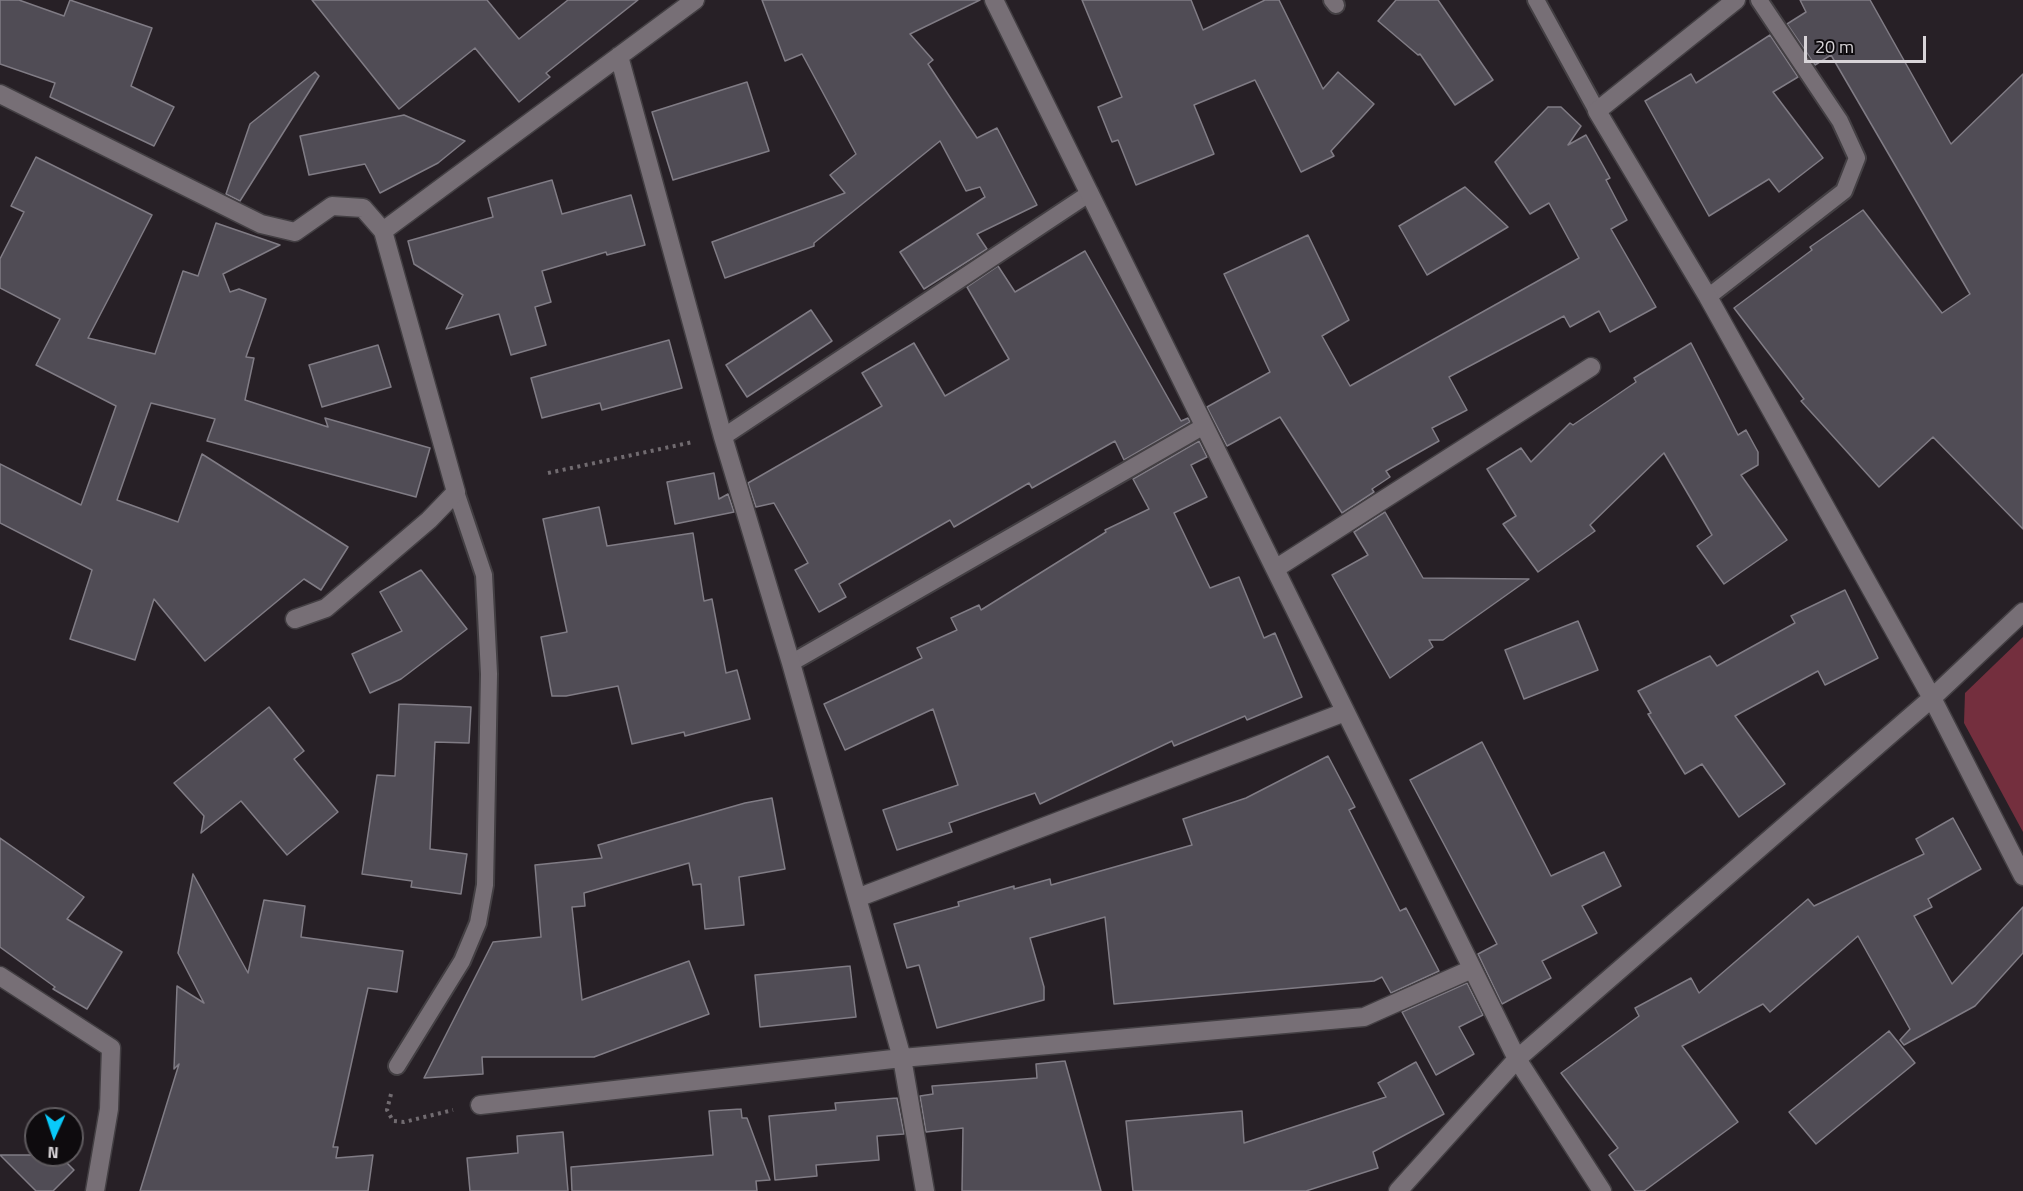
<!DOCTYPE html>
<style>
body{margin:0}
#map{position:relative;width:2023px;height:1191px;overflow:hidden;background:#272026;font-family:"Titillium Web",sans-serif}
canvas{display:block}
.north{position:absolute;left:24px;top:1107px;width:60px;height:60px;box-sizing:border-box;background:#0e0b0e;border:2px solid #5f5b5f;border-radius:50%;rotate:183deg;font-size:16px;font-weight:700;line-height:24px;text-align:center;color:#d8d4d8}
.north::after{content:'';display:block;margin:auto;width:21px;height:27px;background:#09cafa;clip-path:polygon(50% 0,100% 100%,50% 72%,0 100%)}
.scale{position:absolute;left:1804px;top:36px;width:122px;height:27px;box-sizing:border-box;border:3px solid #d8d4d8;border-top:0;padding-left:8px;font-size:18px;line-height:21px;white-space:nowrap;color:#d8d4d8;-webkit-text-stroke:4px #0e0b0e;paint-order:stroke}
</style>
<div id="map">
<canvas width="2023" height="1191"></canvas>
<div class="north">N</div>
<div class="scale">20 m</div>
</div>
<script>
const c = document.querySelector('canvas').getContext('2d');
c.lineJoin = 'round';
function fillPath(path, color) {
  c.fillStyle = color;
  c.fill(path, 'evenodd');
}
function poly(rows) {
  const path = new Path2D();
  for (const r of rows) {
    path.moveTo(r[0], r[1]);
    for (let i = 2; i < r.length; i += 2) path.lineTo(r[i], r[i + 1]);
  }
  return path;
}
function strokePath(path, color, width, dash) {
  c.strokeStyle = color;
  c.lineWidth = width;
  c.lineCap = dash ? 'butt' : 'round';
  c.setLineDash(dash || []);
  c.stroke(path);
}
fillPath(poly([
 [2023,637,2023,832,1964,723,1965,693]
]), '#742f3e');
const building = poly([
 [0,0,19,0,64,16,70,0,152,28,131,86,174,107,154,146,50,97,55,83,0,64,0,0],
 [312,0,487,0,519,39,568,0,638,0,546,73,550,77,519,102,475,48,399,109,312,0],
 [762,0,980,0,910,34,933,60,928,64,977,138,997,128,1037,205,977,234,987,249,924,289,900,252,985,197,980,187,966,191,940,141,814,243,814,246,725,278,712,242,845,193,830,175,856,154,802,54,785,61,762,0],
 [1082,0,1191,0,1203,30,1265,0,1279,0,1323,89,1338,72,1374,104,1331,151,1334,156,1301,172,1255,80,1194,105,1214,154,1136,185,1118,140,1112,142,1098,107,1122,97,1082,0],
 [1396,0,1438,0,1493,80,1455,105,1420,54,1418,55,1378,21,1396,0],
 [1800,0,1870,0,1951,144,2023,74,2023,529,1933,437,1879,487,1801,401,1804,399,1734,308,1812,250,1810,247,1863,210,1942,313,1970,294,1831,55,1815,65,1787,24,1806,12,1800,0],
 [1770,35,1798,77,1773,92,1823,158,1779,192,1769,179,1709,216,1645,101,1691,74,1696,83,1770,35],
 [315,72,319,76,240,201,226,194,250,124,315,72],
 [747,82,769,151,673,180,652,112,747,82],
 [1548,107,1561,107,1581,126,1568,145,1586,135,1610,178,1606,180,1627,220,1611,229,1656,307,1610,332,1599,311,1570,327,1564,316,1449,377,1467,410,1432,428,1439,441,1386,471,1390,477,1372,489,1374,492,1342,513,1280,417,1227,446,1207,407,1270,372,1224,274,1308,235,1349,320,1322,336,1350,386,1579,258,1549,203,1530,214,1495,162,1548,107],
 [404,115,465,141,438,163,380,193,365,164,309,175,300,136,404,115],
 [36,157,152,215,88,338,155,354,183,271,198,276,216,223,280,245,223,274,230,292,239,289,266,299,246,357,254,358,245,400,328,427,325,418,430,448,416,497,207,441,215,419,151,403,117,500,178,522,202,454,348,547,321,590,304,579,205,661,154,599,135,660,70,639,92,570,0,523,0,464,81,505,116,406,36,365,60,319,0,288,0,259,24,212,11,206,36,157],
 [552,180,562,214,631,195,645,245,607,255,606,252,542,271,551,302,535,307,546,345,511,355,499,314,446,329,463,295,414,264,408,241,493,217,488,198,552,180],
 [1465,187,1508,227,1427,275,1399,226,1465,187],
 [1085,251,1181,421,1188,418,1190,422,1124,460,1115,441,1032,488,1029,483,954,527,950,520,839,584,846,597,819,612,795,570,808,563,774,503,756,507,748,483,882,406,862,373,914,343,945,396,1009,359,967,287,998,266,1015,292,1085,251],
 [811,310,832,341,747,397,726,365,811,310],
 [669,340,682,388,602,410,600,403,542,418,531,378,669,340],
 [1691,343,1738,435,1746,430,1758,452,1758,465,1741,475,1787,540,1724,584,1697,546,1712,535,1664,453,1590,525,1595,531,1538,572,1503,524,1516,516,1487,469,1521,448,1531,462,1570,423,1573,425,1636,382,1634,378,1691,343],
 [378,345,391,387,322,407,309,365,378,345],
 [1199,441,1207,457,1191,465,1207,497,1174,513,1210,588,1239,577,1264,638,1275,633,1302,697,1247,720,1245,716,1174,746,1172,741,1040,804,1035,793,949,823,952,832,897,850,883,810,958,785,933,709,845,750,824,704,922,658,917,648,957,630,951,618,979,605,981,610,1106,532,1105,530,1149,509,1133,479,1199,441],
 [714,473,719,499,728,494,734,512,675,524,667,482,714,473],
 [599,507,607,546,693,533,704,601,712,599,726,673,737,670,750,719,685,736,684,732,632,744,618,686,566,696,552,696,541,637,567,632,543,519,599,507],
 [1385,512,1423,578,1529,579,1443,640,1429,640,1433,647,1390,678,1332,575,1368,555,1354,532,1385,512],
 [421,570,467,629,401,679,370,693,352,654,402,631,380,592,421,570],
 [1845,590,1878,658,1825,685,1818,671,1735,716,1785,784,1739,817,1702,764,1685,774,1648,714,1651,713,1638,691,1710,656,1717,666,1795,623,1791,616,1845,590],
 [1578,621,1598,670,1524,699,1505,650,1578,621],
 [399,704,471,707,469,743,435,742,430,849,467,854,461,894,411,887,412,881,362,874,377,775,395,776,399,704],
 [269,707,304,751,294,759,338,812,287,855,241,801,201,833,204,816,174,783,269,707],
 [1482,742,1551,876,1604,852,1621,886,1582,906,1597,933,1542,961,1551,978,1502,1004,1478,954,1497,944,1410,780,1482,742],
 [1328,756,1355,807,1349,810,1400,911,1406,908,1439,971,1391,993,1382,977,1374,981,1114,1004,1105,917,1030,938,1044,987,1044,1000,937,1028,919,965,907,968,894,924,959,906,958,902,1014,886,1014,889,1050,879,1051,885,1192,845,1183,819,1246,798,1328,756],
 [772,798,785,869,739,877,744,925,705,929,701,884,693,885,689,863,584,893,585,906,572,907,582,1000,689,961,709,1014,594,1057,482,1057,483,1074,424,1078,493,942,541,937,535,865,602,858,598,845,745,803,772,798],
 [1953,818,1981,869,1928,899,1932,907,1914,916,1952,984,2023,907,2023,953,1975,1006,1904,1045,1900,1040,1910,1029,1858,936,1770,1012,1763,1004,1682,1046,1738,1122,1644,1191,1635,1191,1609,1155,1618,1148,1561,1073,1639,1016,1635,1008,1691,978,1699,993,1808,899,1814,906,1924,854,1916,839,1953,818],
 [0,838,84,897,67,919,122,952,87,1009,53,989,55,987,0,947,0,838],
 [193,874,248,973,264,900,305,906,301,937,403,951,397,992,368,988,333,1147,338,1147,336,1158,373,1155,368,1191,140,1191,179,1064,174,1069,177,986,204,1003,178,953,193,874],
 [850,966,856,1017,760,1027,755,975,850,966],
 [1467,983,1483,1015,1459,1027,1474,1054,1436,1075,1402,1012,1467,983],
 [1889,1031,1915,1063,1816,1144,1789,1112,1889,1031],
 [1065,1061,1101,1191,962,1191,963,1128,926,1132,920,1096,933,1094,932,1086,1037,1078,1036,1064,1065,1061],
 [1416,1062,1444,1114,1373,1152,1378,1168,1306,1191,1133,1191,1126,1121,1242,1111,1244,1143,1386,1097,1378,1083,1416,1062],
 [897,1098,904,1134,877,1136,879,1160,816,1165,817,1176,775,1180,769,1116,836,1110,835,1103,897,1098],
 [741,1109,742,1118,747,1118,770,1180,756,1181,757,1191,572,1191,571,1167,713,1155,709,1111,741,1109],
 [563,1132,568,1191,470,1191,467,1158,518,1153,517,1136,563,1132],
 [0,1155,59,1155,74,1170,53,1191,36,1191,0,1155]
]);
fillPath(building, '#504c55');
strokePath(building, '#807c85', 1.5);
const lane = poly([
 [1332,0,1336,5],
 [1536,0,1597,111],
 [1708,297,1844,191,1857,158,1840,121,1759,0],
 [723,437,1090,193],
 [791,663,1204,426],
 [397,1066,462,961,478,923,485,885,489,674,484,575,456,492]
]);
const street = poly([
 [994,0,1517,1059,1602,1191],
 [1736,0,1597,111,1708,297,1932,698,2023,876],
 [619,56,723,437,791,663,902,1058,925,1191],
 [0,94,261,224,295,232,332,206,363,208,383,231,695,0],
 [1275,569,1591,367],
 [295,619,326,608,429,520,456,492,383,231],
 [857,898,1345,712],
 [0,976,111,1048,109,1109,95,1191],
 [480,1105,902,1058,1364,1017,1472,969],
 [1398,1191,1517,1059,1932,698,2023,612]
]);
strokePath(lane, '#433f43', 20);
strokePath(street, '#433f43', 21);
strokePath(poly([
 [548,473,693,442],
 [391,1094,387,1110,393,1121,404,1122,453,1110]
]), '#716b70', 4, [3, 4.5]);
strokePath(lane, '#776f76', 16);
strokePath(street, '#776f76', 18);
</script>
